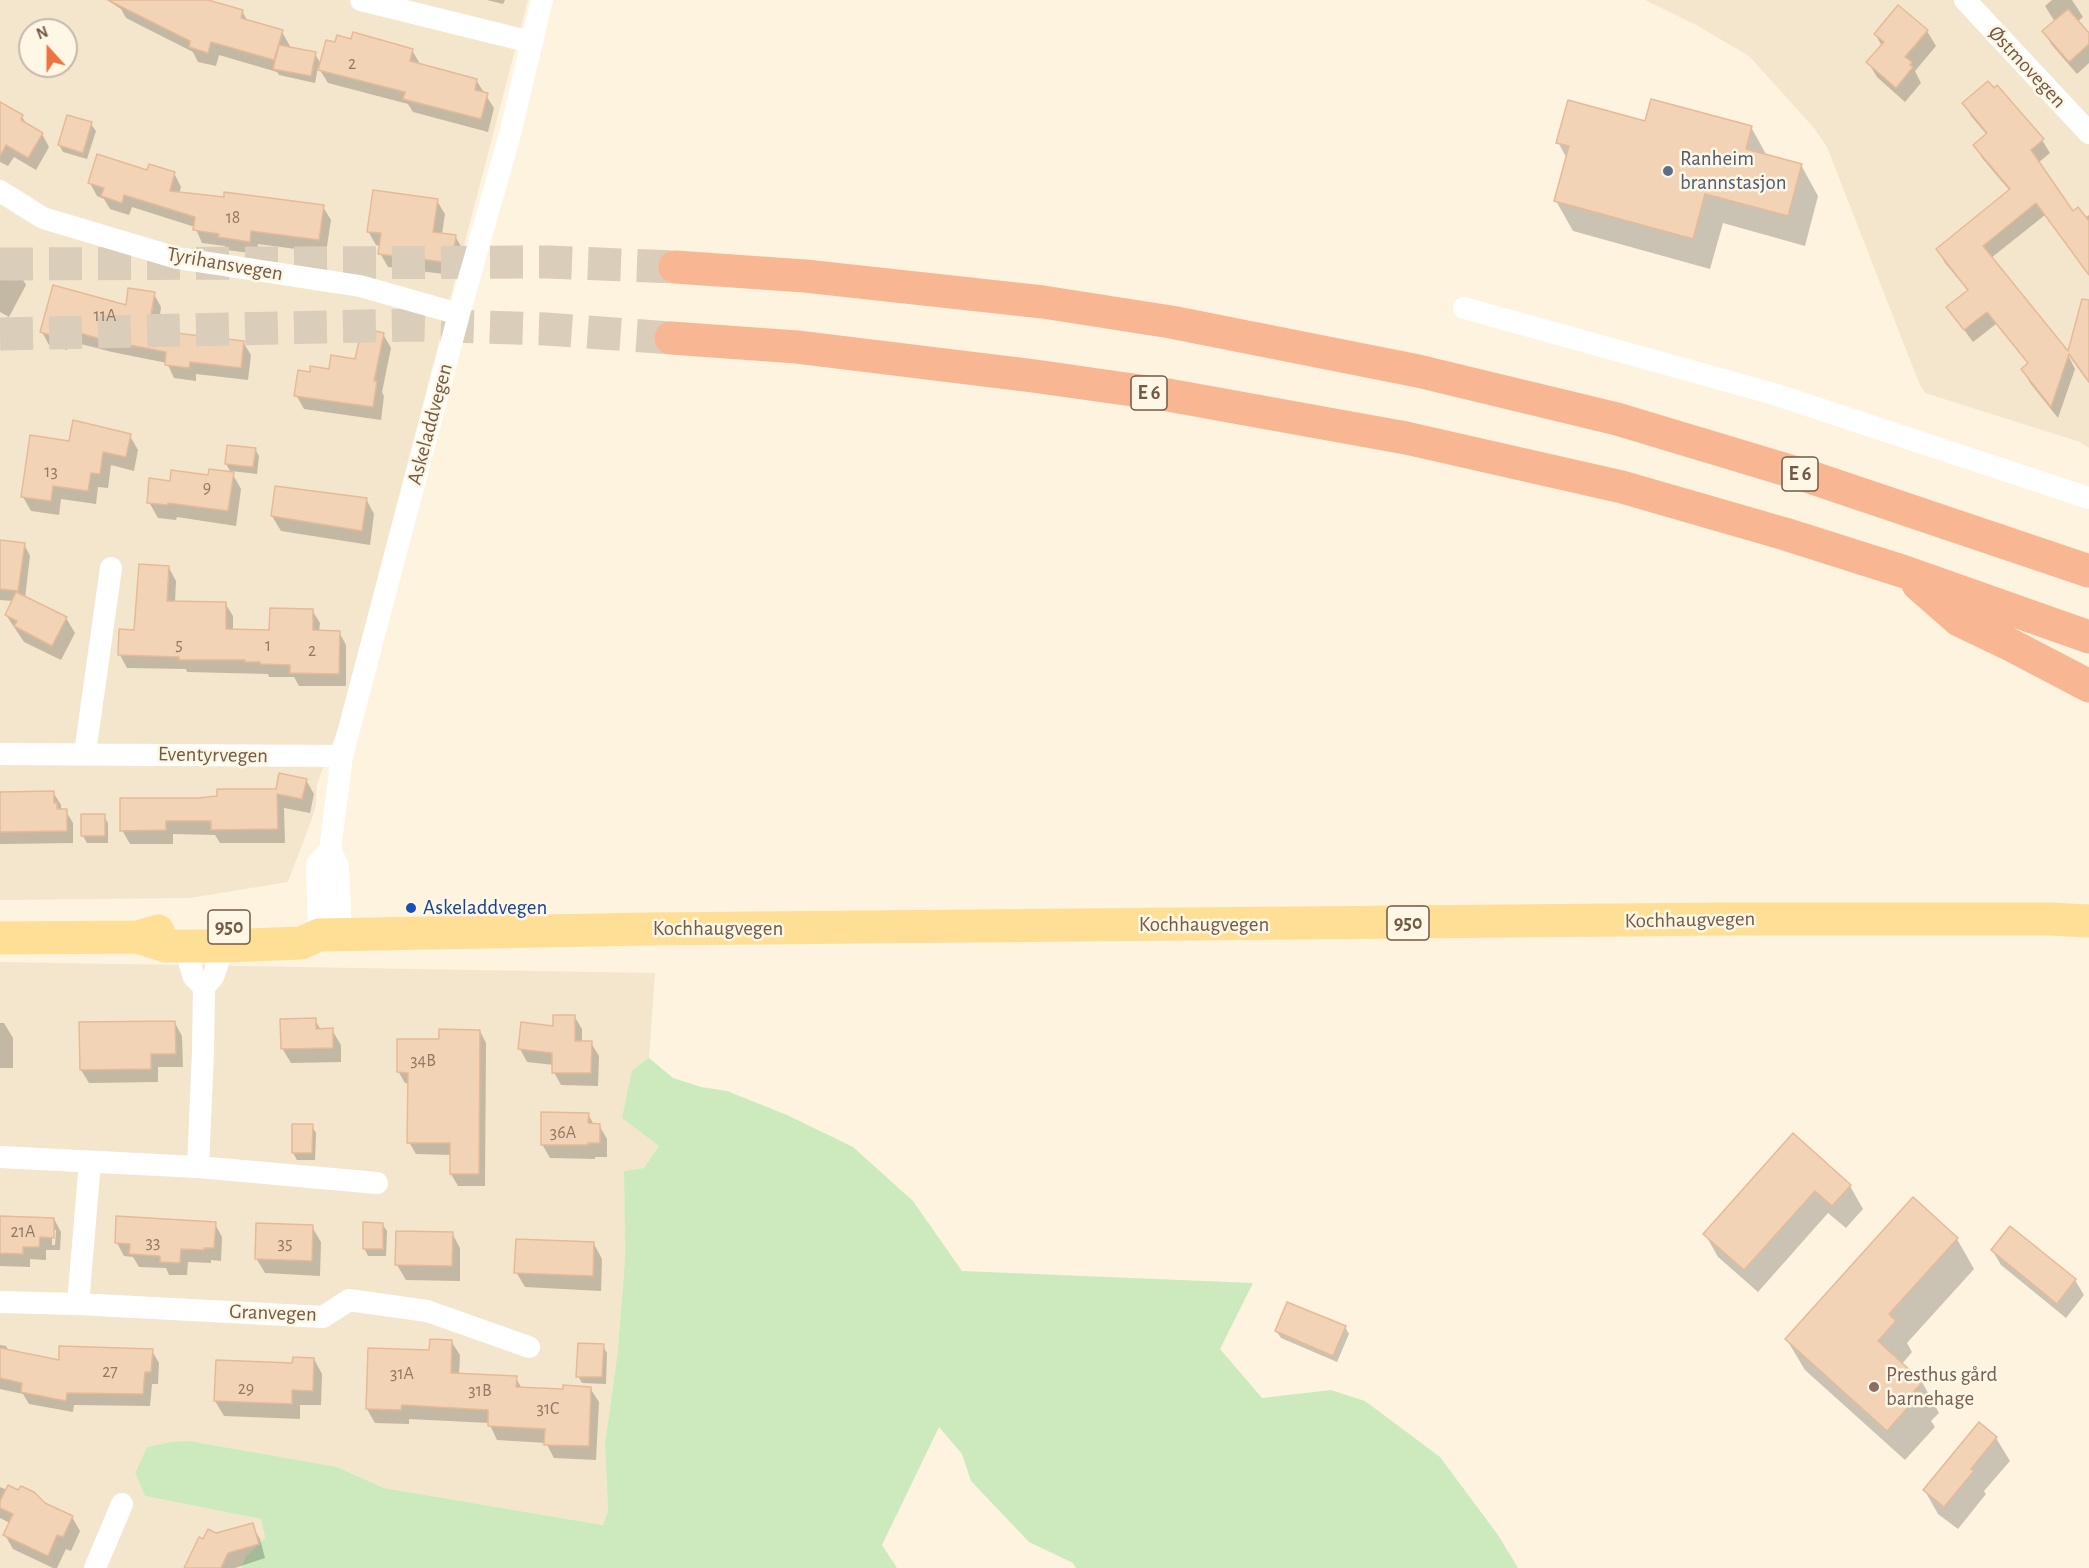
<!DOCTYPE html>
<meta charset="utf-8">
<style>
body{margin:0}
#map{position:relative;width:2089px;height:1568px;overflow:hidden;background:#fdf3df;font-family:"Alegreya Sans",sans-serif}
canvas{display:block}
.north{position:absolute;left:18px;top:18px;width:60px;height:60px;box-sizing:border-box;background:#fff7e6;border:2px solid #c7b8a6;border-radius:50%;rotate:339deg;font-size:16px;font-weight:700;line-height:24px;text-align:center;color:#735a46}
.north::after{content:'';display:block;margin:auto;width:21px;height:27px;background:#eb7340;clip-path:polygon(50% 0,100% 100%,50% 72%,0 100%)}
</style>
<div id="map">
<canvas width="2089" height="1568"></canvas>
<div class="north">N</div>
</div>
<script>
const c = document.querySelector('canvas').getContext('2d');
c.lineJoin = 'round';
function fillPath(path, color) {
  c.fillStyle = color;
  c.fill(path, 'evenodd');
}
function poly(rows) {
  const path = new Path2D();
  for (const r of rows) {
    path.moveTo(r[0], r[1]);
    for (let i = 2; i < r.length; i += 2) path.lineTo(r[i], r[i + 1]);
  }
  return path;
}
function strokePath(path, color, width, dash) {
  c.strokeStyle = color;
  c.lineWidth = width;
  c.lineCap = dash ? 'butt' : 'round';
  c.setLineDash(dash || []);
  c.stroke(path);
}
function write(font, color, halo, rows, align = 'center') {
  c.font = font + ' "Alegreya Sans",sans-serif';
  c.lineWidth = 5;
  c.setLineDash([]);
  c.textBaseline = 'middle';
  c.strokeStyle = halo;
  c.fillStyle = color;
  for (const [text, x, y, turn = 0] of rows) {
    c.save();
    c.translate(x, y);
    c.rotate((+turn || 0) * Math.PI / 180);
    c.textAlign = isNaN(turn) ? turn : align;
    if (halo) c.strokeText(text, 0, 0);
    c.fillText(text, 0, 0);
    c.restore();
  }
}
fillPath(poly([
 [0,0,528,0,339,726,317,784,316,805,311,821,288,882,190,898,0,900],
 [30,30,66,30,66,66,30,66],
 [1645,0,2089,0,2089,448,2080,442,1925,393,1919,383,1827,147,1814,128,1749,56,1698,26],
 [0,962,655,973,649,1058,632,1070,623,1118,660,1146,644,1168,624,1171,625,1259,618,1349,605,1444,608,1511,603,1525,384,1488,337,1467,171,1442,147,1447,135,1473,145,1496,261,1519,265,1538,245,1557,241,1568,0,1568]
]), '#f4e6cd');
fillPath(poly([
 [649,1058,673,1078,701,1087,727,1091,787,1115,853,1147,913,1201,962,1271,1253,1283,1220,1349,1262,1398,1331,1390,1365,1401,1440,1457,1498,1535,1518,1568,1076,1568,1073,1563,1029,1542,971,1481,962,1454,939,1427,882,1545,897,1568,241,1568,245,1557,265,1538,261,1519,145,1496,135,1473,147,1447,171,1442,188,1441,337,1467,384,1488,603,1525,608,1511,605,1444,618,1349,625,1259,624,1171,644,1168,659,1146,622,1118,632,1070]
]), '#cceabe');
fillPath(poly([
 [107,0,204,0,242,11,248,22,282,32,290,46,290,48,315,54,321,64,412,50,420,64,476,80,494,108,488,132,413,112,408,104,328,83,318,67,315,83,279,75,277,72,219,55,216,66,198,62,193,52,126,18,121,9],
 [487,0,505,0,503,4],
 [2052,0,2072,0,2083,17,2077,22,2089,35,2089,63,2077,74,2051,44,2044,31,2055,22,2045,6],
 [1927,31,1936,46,1915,71,1921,83,1905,102,1877,77,1868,62,1882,46,1875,34],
 [1964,103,2042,140,2050,153,2038,163,2073,213,2085,218,2089,215,2089,270,2086,272,2045,215,1991,258,2069,355,2075,334,2089,337,2089,383,2067,353,2075,369,2058,418,2030,383,2023,370,2029,365,1996,324,1973,342,1948,308,1969,292,1945,263,1938,250,2010,191,1982,158,1975,145,1987,135,1971,116],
 [0,104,22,117,28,126,42,134,49,147,36,170,14,157,8,166,0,162],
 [1646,122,1751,127,1767,156,1801,165,1818,196,1805,246,1723,223,1710,269,1573,231,1556,201,1567,159,1558,142],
 [91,124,96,131,87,159,63,152,59,145],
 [148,172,174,173,181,187,179,194,323,207,331,220,326,253,258,244,257,254,227,250,225,246,202,243,195,227,132,207,129,215,110,209,104,199,97,196,90,183],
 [437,201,445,214,442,234,455,236,463,250,459,276,388,267,380,253,381,246,376,245,368,231],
 [0,261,18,271,26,285,9,317,0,312],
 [154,294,161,307,159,323,167,324,173,334,243,342,251,355,248,380,196,374,196,381,174,378,167,363,112,352,69,341,67,350,49,345,42,332,127,307],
 [383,334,391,348,382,392,384,396,381,420,304,409,296,395,311,374,331,371,356,361],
 [130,436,138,450,134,471,111,465,108,488,98,487,96,504,61,499,59,515,31,511,23,497],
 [255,449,259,456,257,474,231,471,241,489,236,526,177,517,176,520,158,518,149,502,171,482,232,474,226,464],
 [366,499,374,514,370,545,281,531,272,516],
 [24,544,30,556,25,598,66,618,75,633,61,660,24,642,6,615,14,601,0,600,0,558],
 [169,568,176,581,175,602,225,603,233,616,233,631,271,631,312,610,320,623,319,632,339,632,346,645,346,686,299,686,294,677,269,677,268,674,187,672,186,669,127,668,120,655,136,631],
 [306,780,314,794,310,813,284,808,285,843,220,843,215,835,173,834,173,844,130,844,122,830,277,790],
 [53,792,61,805,61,811,66,811,73,823,73,843,0,844,0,796],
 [104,816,108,823,108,843,87,843,83,836],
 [574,1016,582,1029,582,1043,591,1043,599,1056,598,1086,561,1085,554,1072,554,1065,527,1062,520,1049],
 [315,1020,321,1030,332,1030,341,1045,341,1062,291,1063,282,1048],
 [0,1023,4,1023,13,1038,13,1068,0,1068],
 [175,1023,182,1036,183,1067,158,1067,158,1082,89,1083,81,1070],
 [480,1031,486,1043,485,1186,458,1186,451,1174,452,1155,416,1154,409,1142,409,1084,405,1083,398,1071,440,1041],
 [588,1114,594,1125,599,1125,607,1139,607,1157,595,1157,595,1159,550,1158,542,1144],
 [312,1126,316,1133,315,1160,297,1160,293,1153],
 [1793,1135,1850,1186,1863,1209,1846,1228,1828,1213,1758,1292,1718,1257,1705,1234],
 [0,1217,54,1219,61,1232,60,1250,46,1250,46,1260,30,1259,30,1267,0,1266],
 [52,1230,56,1230,55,1245,52,1245],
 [215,1224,222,1237,221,1261,211,1260,211,1263,188,1262,187,1275,169,1275,166,1268,139,1267,133,1257,124,1256,117,1243],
 [382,1224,387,1231,386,1256,368,1256,364,1248],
 [312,1227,321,1242,320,1276,265,1273,256,1258],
 [452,1233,460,1248,460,1281,406,1280,397,1265],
 [1957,1239,1974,1269,1907,1343,1912,1352,1902,1364,1922,1382,1939,1413,1931,1421,1935,1427,1905,1460,1805,1370,1787,1340],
 [594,1244,602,1259,601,1291,525,1287,516,1272],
 [1992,1250,2075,1280,2084,1295,2066,1318,2001,1265],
 [1345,1327,1349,1334,1337,1362,1281,1338,1276,1331],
 [451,1341,460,1355,459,1375,516,1378,522,1389,564,1391,590,1388,599,1402,596,1460,554,1458,546,1443,497,1440,489,1423,409,1419,409,1424,375,1423,367,1409,431,1352],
 [0,1345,6,1346,9,1351,60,1362,152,1351,159,1363,158,1384,152,1384,150,1406,74,1405,73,1412,29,1404,23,1394,0,1389],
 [603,1346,607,1353,606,1384,582,1383,578,1376],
 [314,1359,322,1374,321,1405,300,1405,300,1419,224,1416,215,1401,294,1365],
 [1996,1438,2010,1461,1984,1491,1986,1494,1958,1529,1938,1514,1925,1491],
 [0,1487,72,1517,80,1531,71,1551,66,1549,57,1568,53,1568,13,1549,5,1535,10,1523,0,1518],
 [252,1525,260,1539,265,1558,235,1568,185,1568,203,1540,216,1535]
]), '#0003');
const building = poly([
 [108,0,208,0,243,10,241,18,283,30,274,60,211,42,208,53,189,47,190,41,108,0],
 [1898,5,1928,30,1905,57,1912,62,1910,65,1913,67,1896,88,1866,62,1884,42,1874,34,1898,5],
 [2068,9,2089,33,2089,44,2069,62,2042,31,2068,9],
 [353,32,413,49,410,61,477,79,475,90,488,93,481,119,403,99,405,92,318,70,326,40,335,42,337,35,351,39,353,32],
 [279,45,316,52,311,76,273,69,279,45],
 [1988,81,1994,88,1997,85,2044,139,2031,150,2073,211,2078,207,2089,221,2089,275,2036,203,1983,246,2068,351,2082,299,2089,300,2089,382,2069,354,2051,407,2021,369,2028,363,1987,312,1964,330,1946,307,1968,290,1936,249,2010,189,1973,145,1987,133,1962,103,1988,81],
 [1651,99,1752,126,1746,149,1802,164,1788,216,1705,194,1693,239,1554,201,1569,146,1556,143,1568,100,1645,121,1651,99],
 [0,102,23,115,21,120,43,133,28,158,6,145,0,156,0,102],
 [67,115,92,122,83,153,58,145,67,115],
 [97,154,147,170,149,164,175,172,170,191,224,197,224,192,324,205,319,240,251,231,250,242,218,237,219,234,193,230,195,217,124,195,122,203,101,196,104,188,88,183,97,154],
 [373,190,438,199,433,232,456,235,452,263,378,254,381,233,367,232,373,190],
 [53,285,126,305,128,288,155,292,150,320,168,323,167,332,244,341,241,368,190,362,189,368,165,365,166,352,104,340,62,328,59,338,40,332,53,285],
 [362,328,384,333,374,381,377,381,373,407,294,396,298,370,310,372,310,366,329,369,331,355,355,359,362,328],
 [73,420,131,434,126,457,103,452,100,474,91,473,88,491,53,486,51,501,21,497,30,435,69,441,73,420],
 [227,445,256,448,253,467,225,464,227,445],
 [209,469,234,472,228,511,168,503,168,505,147,503,149,478,170,481,171,470,208,475,209,469],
 [275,486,367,498,362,531,271,516,275,486],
 [0,540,25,543,18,591,0,589,0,540],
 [139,564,169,566,167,601,226,602,226,629,269,630,270,608,313,609,313,630,340,631,339,674,290,673,290,665,260,664,260,662,245,662,245,660,179,660,179,657,118,655,119,629,134,630,139,564],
 [16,592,67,617,52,646,14,626,17,621,5,615,16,592],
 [279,773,307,779,302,799,277,794,278,829,211,830,211,821,166,821,166,830,120,831,120,798,199,798,217,796,217,789,276,789,279,773],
 [54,791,54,803,57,803,57,809,67,809,67,831,0,832,0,792,54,791],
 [81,814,105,814,105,836,81,836,81,814],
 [553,1015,575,1015,575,1041,592,1041,591,1073,552,1073,552,1053,518,1049,521,1022,553,1026,553,1015],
 [316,1018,316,1029,333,1028,333,1048,281,1049,280,1019,316,1018],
 [175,1021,176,1054,151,1054,151,1069,80,1070,79,1022,175,1021],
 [439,1029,480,1030,479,1174,450,1174,450,1143,407,1143,408,1073,397,1072,397,1039,439,1039,439,1029],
 [541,1112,589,1113,588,1123,600,1124,600,1143,588,1143,588,1145,541,1145,541,1112],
 [292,1124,313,1124,312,1153,292,1153,292,1124],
 [1793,1133,1851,1185,1832,1206,1815,1191,1744,1270,1703,1234,1793,1133],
 [1913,1197,1958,1238,1889,1314,1896,1321,1878,1341,1923,1382,1914,1391,1918,1396,1887,1431,1785,1339,1913,1197],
 [0,1216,54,1218,54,1238,40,1237,39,1247,23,1247,23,1254,0,1253,0,1216],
 [116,1216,216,1222,214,1248,204,1248,204,1250,181,1249,180,1263,160,1262,160,1256,129,1254,130,1244,115,1243,116,1216],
 [363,1222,383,1223,383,1249,363,1249,363,1222],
 [256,1223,313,1225,312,1261,255,1259,256,1223],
 [2010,1226,2076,1279,2057,1304,1991,1250,2010,1226],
 [396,1231,453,1232,452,1266,395,1265,396,1231],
 [516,1239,594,1242,593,1276,514,1273,516,1239],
 [1287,1302,1346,1326,1333,1356,1275,1331,1287,1302],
 [430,1339,452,1340,451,1373,517,1376,516,1387,563,1389,563,1385,591,1387,589,1446,544,1445,545,1429,488,1426,488,1410,402,1405,401,1410,366,1409,368,1348,429,1350,430,1339],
 [578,1343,604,1344,602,1377,576,1377,578,1343],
 [59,1346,153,1349,151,1372,145,1372,143,1394,67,1393,66,1401,21,1392,22,1383,0,1378,0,1348,59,1360,59,1346],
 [293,1357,314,1358,313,1391,292,1390,292,1404,214,1401,216,1360,292,1363,293,1357],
 [1979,1422,1997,1437,1971,1469,1974,1471,1944,1507,1923,1490,1979,1422],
 [8,1485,18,1490,21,1486,34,1492,45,1503,73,1516,63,1537,57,1535,48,1556,3,1535,13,1514,0,1508,0,1501,8,1485],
 [253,1523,259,1544,228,1553,221,1568,184,1568,199,1537,203,1539,208,1529,216,1533,253,1523]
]);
fillPath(building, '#f3d3b6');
strokePath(building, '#e6ba96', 1.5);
strokePath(poly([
 [0,264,548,262,675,267],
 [0,334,415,325,546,329,671,338]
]), '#dacdb9', 33, [33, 16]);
strokePath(poly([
 [361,0,531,42],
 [1965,0,2089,133],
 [0,191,43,218,177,258,360,286,459,314],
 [1464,308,1774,394,2089,498],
 [85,753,111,568],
 [0,754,342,756],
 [330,850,338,866,341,934],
 [319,935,317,864,330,850,342,756,459,314,509,138,542,0],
 [184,946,194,977,204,987],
 [0,1157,198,1167,203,1051,204,987,213,977,224,946],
 [198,1167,377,1183],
 [0,1302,78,1304,90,1162],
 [78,1304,323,1317,349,1300,427,1311,529,1347],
 [95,1568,122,1504]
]), '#fff', 22);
strokePath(poly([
 [137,937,166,946,224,946,301,943,319,935,651,929,1723,919,2050,919,2089,921],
 [0,938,137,937,158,931]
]), '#fedf95', 33);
strokePath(poly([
 [675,267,805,276,1043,302,1171,322,1418,371,1617,419,1810,477,2089,571],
 [671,338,797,347,1034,376,1168,395,1406,438,1622,487,1785,534,1905,572,2089,637],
 [1918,584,1959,620,2007,643,2089,686]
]), '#f9b693', 33);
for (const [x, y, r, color] of [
 [1668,171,6,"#5c6f8a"],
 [411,908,6,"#1a4fb4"],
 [1874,1387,6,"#8d6e63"]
]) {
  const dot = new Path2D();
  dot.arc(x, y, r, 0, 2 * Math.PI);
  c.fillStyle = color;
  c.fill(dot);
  strokePath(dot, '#fff7e6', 2);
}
write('18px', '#937862', null, [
 ["2",352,64],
 ["18",233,218],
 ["11A",105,316],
 ["13",51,472],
 ["9",207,488],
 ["5",179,645],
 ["1",268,646],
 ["2",312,651],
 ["34B",423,1061],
 ["36A",563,1133],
 ["21A",23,1232],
 ["33",153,1243],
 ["35",285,1244],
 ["27",110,1372],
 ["31A",402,1374],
 ["29",246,1389],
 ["31B",480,1391],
 ["31C",548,1409]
]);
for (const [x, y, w] of [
 [1149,393,36],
 [1800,474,36],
 [1408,923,42],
 [229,927,42]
]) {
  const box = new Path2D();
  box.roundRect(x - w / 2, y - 17, w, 34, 4.5);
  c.fillStyle = '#fff7e6';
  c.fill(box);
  strokePath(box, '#735a46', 1.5);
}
write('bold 20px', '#735a46', null, [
 ["E 6",1149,393],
 ["E 6",1800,474],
 ["950",1408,923],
 ["950",229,927]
]);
write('21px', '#735a46', '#fff7e6', [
 ["Østmovegen",2027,67,47],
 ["Tyrihansvegen",225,264,10],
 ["Askeladdvegen",430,424,-75],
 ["Eventyrvegen",213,755,1],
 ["Kochhaugvegen",1690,920,-1],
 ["Kochhaugvegen",1204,925],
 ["Kochhaugvegen",718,929],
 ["Granvegen",273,1313,2]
]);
write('21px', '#4e5e75', '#fff7e6', [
 ["Ranheim",1680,159],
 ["brannstasjon",1680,183]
], 'left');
write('21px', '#164399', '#fff7e6', [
 ["Askeladdvegen",423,908]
], 'left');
write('21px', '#785e54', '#fff7e6', [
 ["Presthus gård",1886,1375],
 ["barnehage",1886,1399]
], 'left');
</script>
